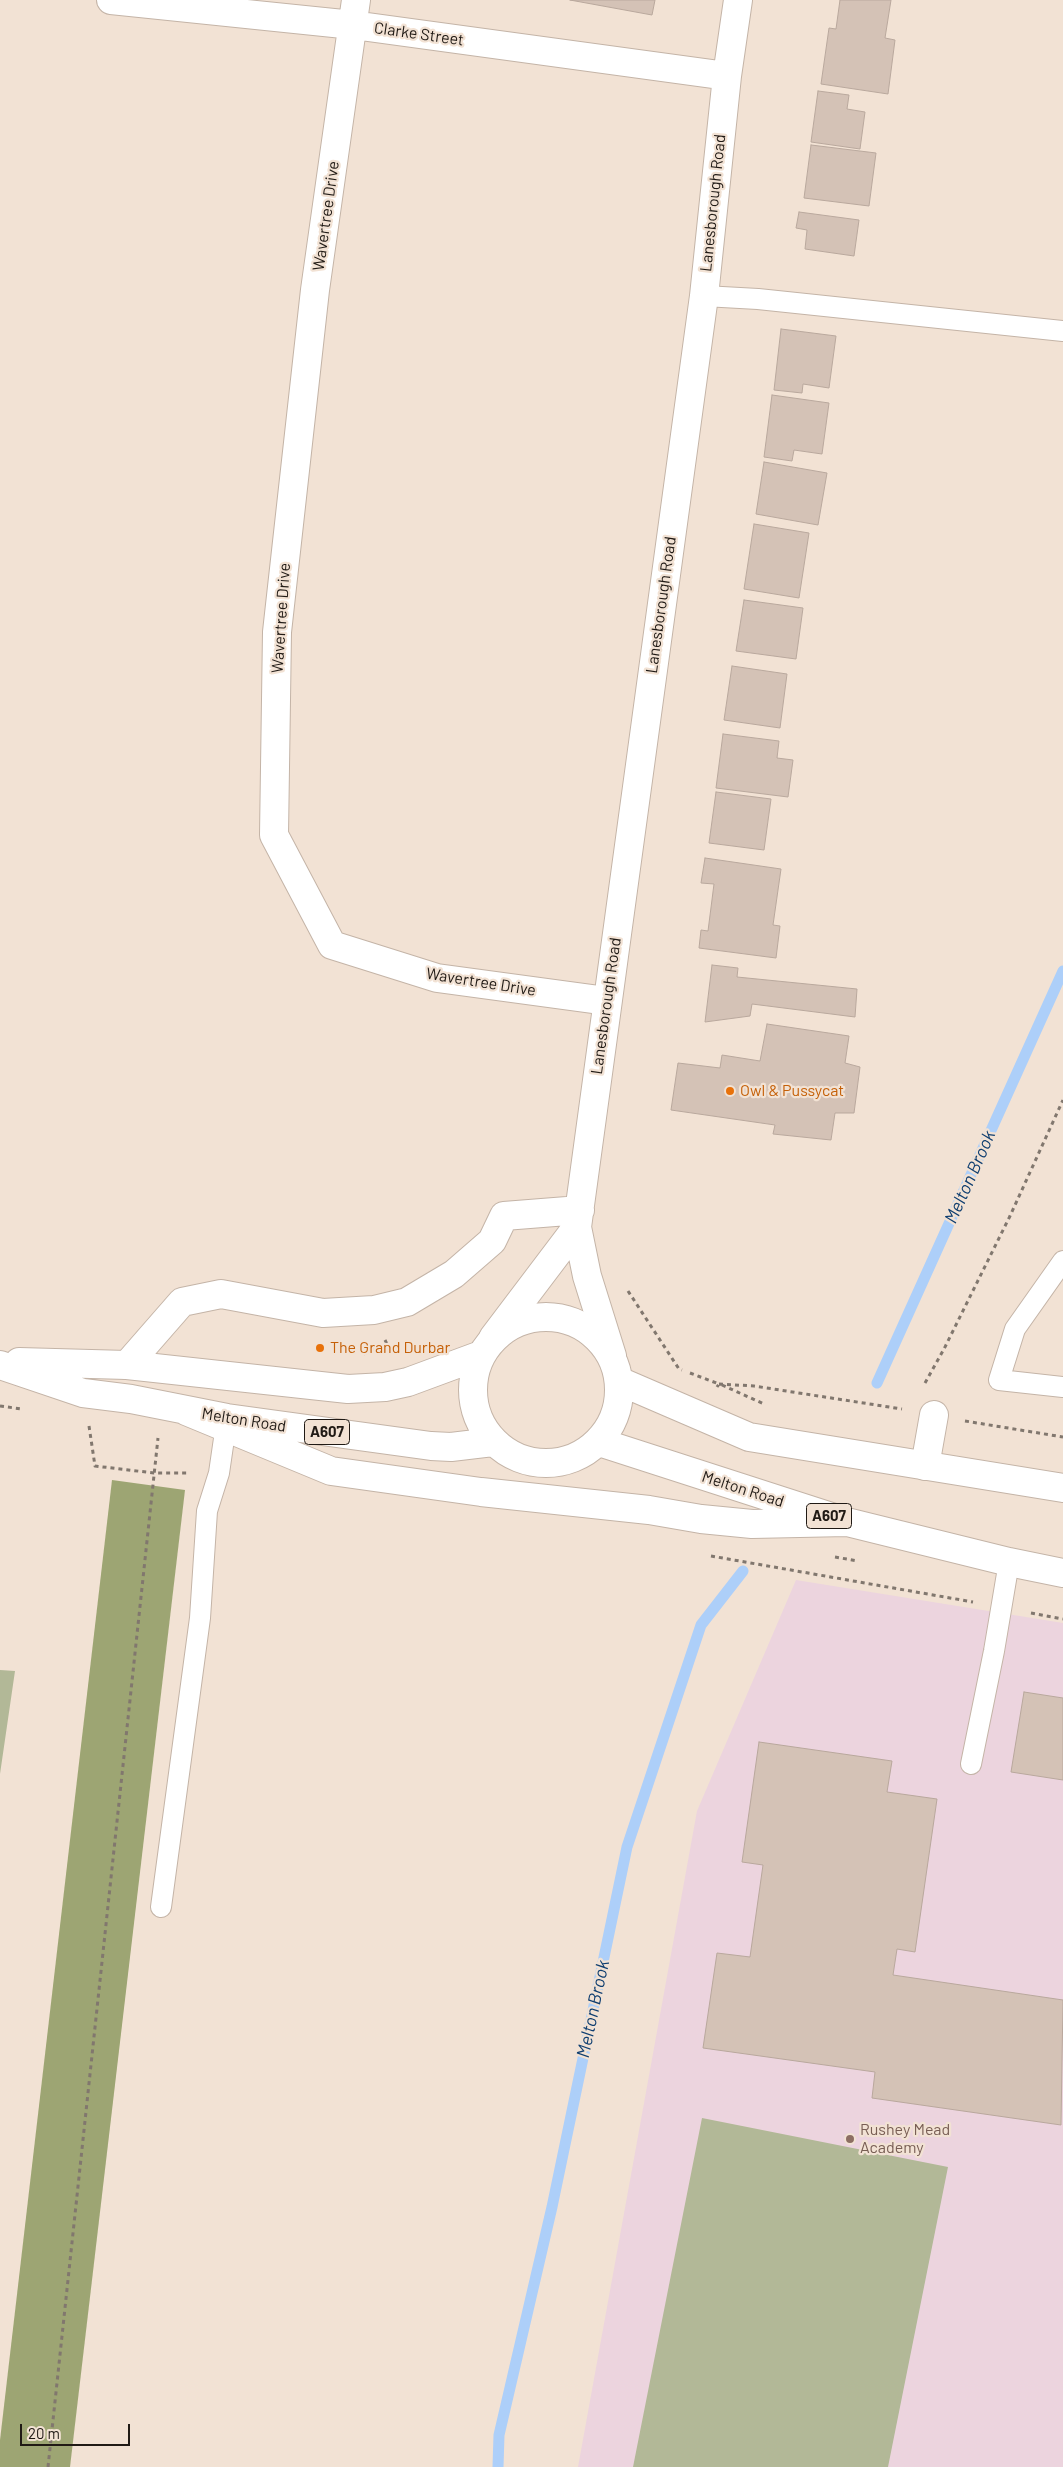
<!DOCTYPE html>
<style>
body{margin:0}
#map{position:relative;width:1063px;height:2467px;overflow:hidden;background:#f2e2d4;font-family:Barlow,sans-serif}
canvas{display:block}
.scale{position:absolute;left:20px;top:2424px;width:110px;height:22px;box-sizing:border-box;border:2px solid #201a15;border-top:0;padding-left:6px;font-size:15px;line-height:18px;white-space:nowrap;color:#201a15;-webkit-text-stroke:4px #f2e2d4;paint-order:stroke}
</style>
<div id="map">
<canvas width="1063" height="2467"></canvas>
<div class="scale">20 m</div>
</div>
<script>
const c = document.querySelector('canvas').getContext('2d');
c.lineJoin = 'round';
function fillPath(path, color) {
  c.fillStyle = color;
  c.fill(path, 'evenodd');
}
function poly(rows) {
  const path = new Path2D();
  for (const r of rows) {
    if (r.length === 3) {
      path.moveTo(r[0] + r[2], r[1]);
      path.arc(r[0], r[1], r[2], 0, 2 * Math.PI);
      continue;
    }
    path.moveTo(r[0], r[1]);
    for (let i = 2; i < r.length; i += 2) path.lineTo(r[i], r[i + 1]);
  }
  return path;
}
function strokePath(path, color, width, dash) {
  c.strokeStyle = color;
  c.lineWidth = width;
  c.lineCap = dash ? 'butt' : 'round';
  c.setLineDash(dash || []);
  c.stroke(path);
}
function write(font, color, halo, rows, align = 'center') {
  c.font = font + ' Barlow,sans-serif';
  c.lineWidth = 4.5;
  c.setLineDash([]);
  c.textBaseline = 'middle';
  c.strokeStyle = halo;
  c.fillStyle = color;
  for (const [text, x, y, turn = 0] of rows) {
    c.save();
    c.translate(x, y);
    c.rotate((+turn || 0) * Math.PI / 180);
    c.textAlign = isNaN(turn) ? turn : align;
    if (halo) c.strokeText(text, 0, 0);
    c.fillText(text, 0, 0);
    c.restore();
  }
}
fillPath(poly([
 [796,1580,1063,1623,1063,2467,578,2467,697,1811]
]), '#ecd4de');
fillPath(poly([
 [0,1670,15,1671,0,1774],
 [702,2118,948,2167,888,2467,633,2467]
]), '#b2b897');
fillPath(poly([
 [112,1480,185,1490,70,2467,0,2467,0,2440]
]), '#9da573');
strokePath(poly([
 [877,1383,1063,971],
 [498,2467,499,2435,552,2207,627,1847,701,1625,743,1571]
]), '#adcff9', 11);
const building = poly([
 [570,0,655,0,652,15,570,0],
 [840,0,891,0,885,38,895,40,888,94,821,84,829,28,836,29,840,0],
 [818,91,849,95,847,109,865,112,860,149,811,142,818,91],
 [811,145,876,153,869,206,804,198,811,145],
 [799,212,859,220,854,256,805,249,807,230,796,228,799,212],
 [781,329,836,336,829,388,803,384,802,393,774,390,781,329],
 [772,395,829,403,822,454,794,450,792,461,764,457,772,395],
 [764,462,827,473,818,525,756,514,764,462],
 [754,524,809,533,799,598,744,589,754,524],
 [744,600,803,608,796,659,736,651,744,600],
 [732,666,787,674,780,728,724,720,732,666],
 [723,734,779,741,777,758,793,760,788,797,716,788,723,734],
 [716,792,771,799,764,850,709,843,716,792],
 [705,858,781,869,773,925,780,926,776,958,699,948,701,930,708,931,714,884,701,883,705,858],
 [712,965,738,968,737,977,857,989,855,1017,752,1004,750,1016,705,1022,712,965],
 [767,1024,849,1036,845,1063,860,1067,854,1113,835,1113,831,1140,773,1134,775,1125,671,1110,678,1063,720,1068,722,1055,760,1061,767,1024],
 [1024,1692,1063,1698,1063,1780,1011,1772,1024,1692],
 [759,1742,892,1761,887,1792,937,1799,915,1952,897,1949,893,1975,1063,2000,1061,2125,872,2098,875,2072,703,2048,717,1953,750,1957,763,1865,742,1862,759,1742]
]);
fillPath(building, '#d4c2b6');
strokePath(building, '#b9a89d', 1);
const service = poly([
 [704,296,758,299,1063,331],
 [1063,1261,1015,1329,999,1380,1063,1387],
 [971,1764,994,1651,1009,1562],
 [161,1907,200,1618,207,1511,219,1473,227,1418]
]);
const minor = poly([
 [111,0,353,25,727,76],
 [356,0,315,290,277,632,274,835,332,945,437,978,607,1001],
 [493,1338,577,1227],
 [612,1356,587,1276,577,1227,704,296,727,76,738,0],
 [127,1365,182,1302,221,1294,323,1313,374,1310,407,1302,454,1274,492,1241,504,1216,580,1210],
 [925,1466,934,1415]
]);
const primary = poly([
 [546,1390,73],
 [19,1362,127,1365,348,1389,385,1387,408,1382,481,1355],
 [0,1365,83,1393,131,1399,227,1418,431,1446,451,1447,493,1442],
 [619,1381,749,1437,1063,1488],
 [186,1411,331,1471,481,1492,649,1510,701,1519,752,1524,847,1522],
 [599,1442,847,1522,1009,1562,1063,1573]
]);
strokePath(service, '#c4b4a7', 22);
strokePath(minor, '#c4b4a7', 30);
strokePath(primary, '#c4b4a7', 30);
strokePath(poly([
 [628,1291,679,1369,682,1370],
 [385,1340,391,1352],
 [364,1354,385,1343],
 [690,1373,719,1384,717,1387],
 [925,1383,944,1349,1010,1216,1063,1100],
 [719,1384,754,1386,902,1409],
 [722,1385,764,1404],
 [0,1406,22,1409],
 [965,1421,1063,1437],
 [89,1426,95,1466,154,1473,188,1473],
 [711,1556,973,1602],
 [835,1557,858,1561],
 [1031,1613,1063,1619],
 [48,2467,158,1438]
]), '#81776e', 3, [4, 4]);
strokePath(service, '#fff', 20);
strokePath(minor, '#fff', 28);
strokePath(primary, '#fff', 28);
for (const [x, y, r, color] of [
 [730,1091,5,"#e8710a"],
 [320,1348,5,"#e8710a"],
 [850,2139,5,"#8d6e63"]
]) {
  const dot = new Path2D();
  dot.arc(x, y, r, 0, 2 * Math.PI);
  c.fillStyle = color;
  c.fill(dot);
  strokePath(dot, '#f2e2d4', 2);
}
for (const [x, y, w] of [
 [327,1432,45],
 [829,1516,45]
]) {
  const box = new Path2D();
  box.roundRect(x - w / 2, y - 12.5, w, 25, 4);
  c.fillStyle = '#f2e2d4';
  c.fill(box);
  strokePath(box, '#201a15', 1);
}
write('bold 15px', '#201a15', null, [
 ["A607",327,1432],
 ["A607",829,1516]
]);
write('16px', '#201a15', '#f2e2d4', [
 ["Clarke Street",419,34,8],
 ["Lanesborough Road",713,203,-84],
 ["Wavertree Drive",326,216,-82],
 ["Lanesborough Road",661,605,-82],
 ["Wavertree Drive",281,618,-86],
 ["Wavertree Drive",481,982,9],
 ["Lanesborough Road",606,1006,-82],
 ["Melton Road",244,1420,9],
 ["Melton Road",743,1489,18]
]);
write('16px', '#c56008', '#f2e2d4', [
 ["Owl & Pussycat",740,1091],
 ["The Grand Durbar",330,1348]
], 'left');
write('16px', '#785e54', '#f2e2d4', [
 ["Rushey Mead",860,2130],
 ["Academy",860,2148]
], 'left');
write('italic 18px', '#0f3e70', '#f2e2d4', [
 ["Melton Brook",970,1177,-66],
 ["Melton Brook",593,2009,-78]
]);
</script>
